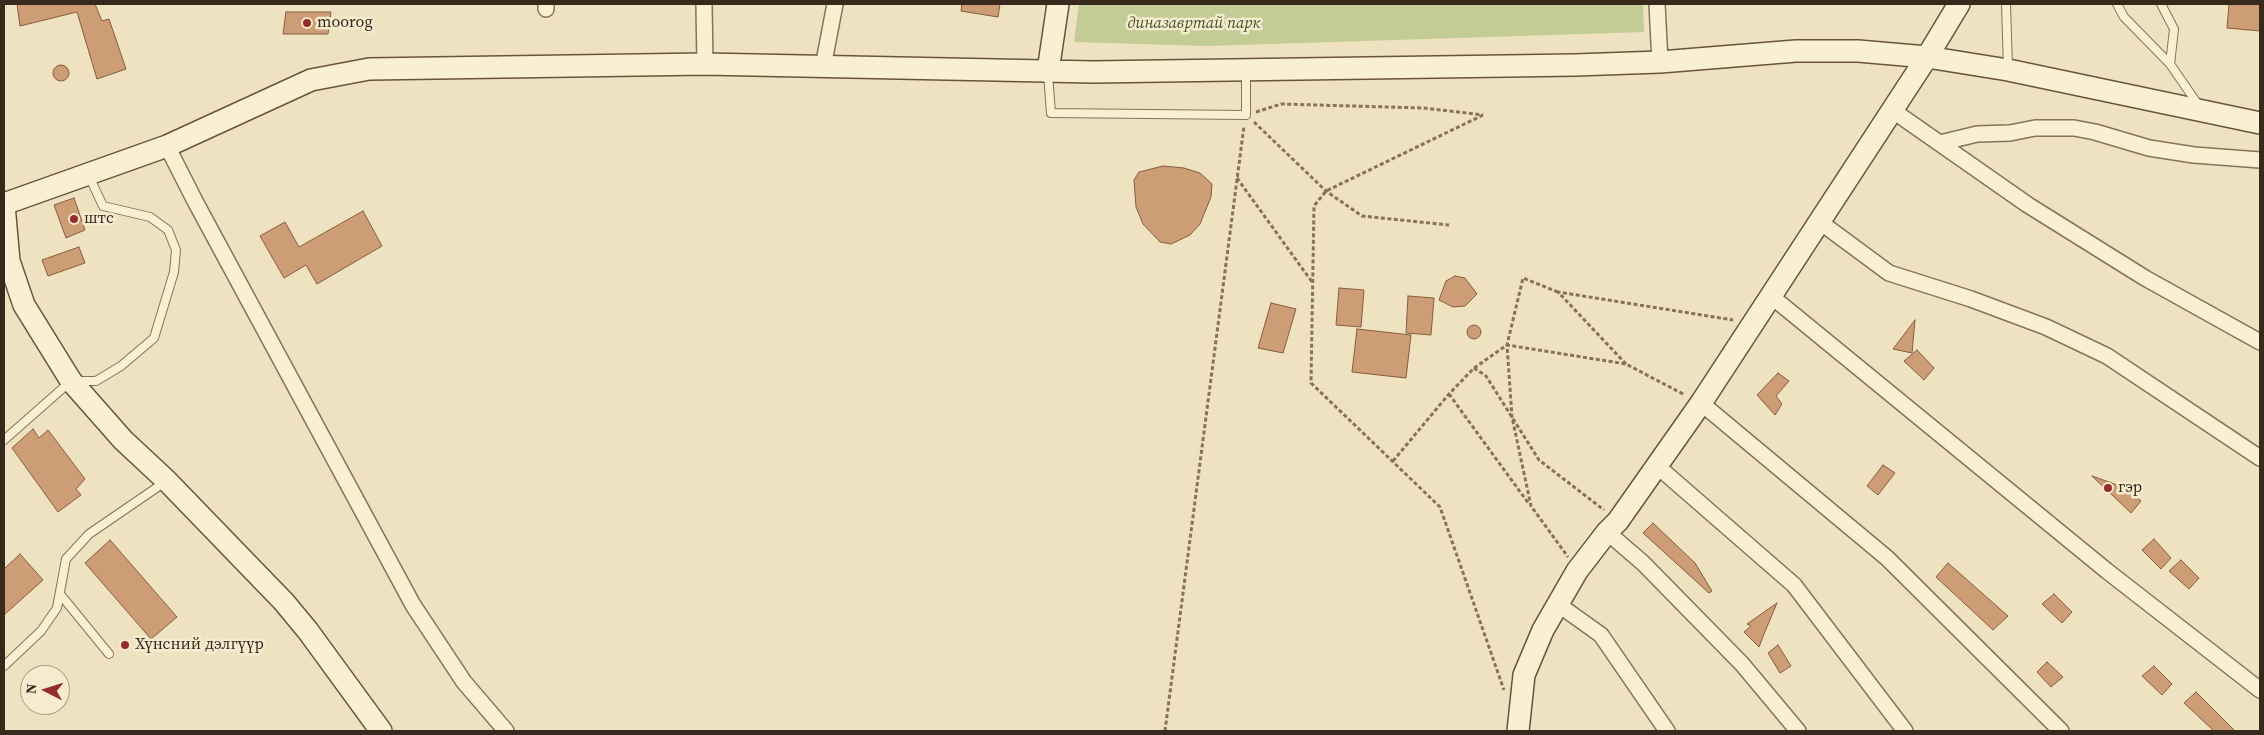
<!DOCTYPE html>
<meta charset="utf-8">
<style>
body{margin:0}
#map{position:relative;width:2264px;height:735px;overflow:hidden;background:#eee2c0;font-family:"Source Serif 4",serif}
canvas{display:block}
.frame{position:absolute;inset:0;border:5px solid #372a1d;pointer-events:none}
.north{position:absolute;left:20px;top:665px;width:50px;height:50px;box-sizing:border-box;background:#f5ecd0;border:1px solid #a99e88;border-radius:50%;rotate:275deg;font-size:14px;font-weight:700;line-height:20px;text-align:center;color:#372a1d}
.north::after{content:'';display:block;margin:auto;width:18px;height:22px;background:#972b28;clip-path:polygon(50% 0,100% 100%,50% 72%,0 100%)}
</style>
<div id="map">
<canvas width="2264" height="735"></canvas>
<div class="frame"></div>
<div class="north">N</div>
</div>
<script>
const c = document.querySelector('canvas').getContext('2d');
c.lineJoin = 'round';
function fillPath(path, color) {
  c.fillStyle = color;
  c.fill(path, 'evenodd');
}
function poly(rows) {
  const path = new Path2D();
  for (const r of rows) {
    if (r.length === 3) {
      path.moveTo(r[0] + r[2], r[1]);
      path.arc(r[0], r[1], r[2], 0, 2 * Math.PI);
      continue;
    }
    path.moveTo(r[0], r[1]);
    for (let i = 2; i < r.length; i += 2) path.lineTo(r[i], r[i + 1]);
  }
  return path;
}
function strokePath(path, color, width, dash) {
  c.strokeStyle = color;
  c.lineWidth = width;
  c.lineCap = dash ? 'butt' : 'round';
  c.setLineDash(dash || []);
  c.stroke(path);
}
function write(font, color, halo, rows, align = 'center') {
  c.font = font + ' "Source Serif 4",serif';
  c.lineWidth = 5;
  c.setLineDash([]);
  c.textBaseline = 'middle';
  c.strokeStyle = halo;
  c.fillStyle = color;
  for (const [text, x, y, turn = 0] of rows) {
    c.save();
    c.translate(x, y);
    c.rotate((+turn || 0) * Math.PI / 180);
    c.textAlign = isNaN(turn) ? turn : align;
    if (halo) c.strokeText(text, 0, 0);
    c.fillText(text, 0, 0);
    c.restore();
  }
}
fillPath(poly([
 [1079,4,1643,4,1644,32,1208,46,1074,42]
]), '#c3cc94');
const building = poly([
 [17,4,95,4,102,21,109,19,126,69,97,79,77,12,20,26,17,4],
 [962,4,1000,4,998,17,961,11,962,4],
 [2229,4,2260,4,2260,31,2227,28,2229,4],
 [286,12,331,12,328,34,283,34,286,12],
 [61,73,8],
 [1163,166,1184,168,1200,173,1212,184,1211,197,1200,224,1190,235,1171,244,1160,242,1143,224,1136,207,1134,180,1139,172,1163,166],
 [74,198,85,230,66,238,54,205,74,198],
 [363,211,382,246,317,284,306,265,284,278,260,236,285,222,299,247,363,211],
 [79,247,85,263,48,276,42,260,79,247],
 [1455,276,1465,278,1477,294,1465,306,1453,307,1439,300,1446,281,1455,276],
 [1339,288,1364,290,1361,327,1336,325,1339,288],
 [1408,296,1434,298,1431,335,1406,333,1408,296],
 [1271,303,1296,309,1283,353,1258,348,1271,303],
 [1915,320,1912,353,1893,349,1915,320],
 [1474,332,7],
 [1357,329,1411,335,1406,378,1352,372,1357,329],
 [1917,350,1934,368,1924,380,1904,361,1917,350],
 [1778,373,1789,381,1776,396,1782,404,1775,415,1757,395,1778,373],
 [33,429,39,438,48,430,85,479,76,489,81,495,58,512,12,448,33,429],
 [1883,465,1895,473,1878,495,1867,486,1883,465],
 [2092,476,2120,486,2123,483,2141,501,2131,513,2092,476],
 [1653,523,1695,563,1712,591,1709,593,1643,533,1653,523],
 [2154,539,2171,558,2161,569,2142,550,2154,539],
 [110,540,177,617,151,639,85,563,110,540],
 [20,554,43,580,4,615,4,569,20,554],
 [2181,560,2199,578,2189,589,2169,571,2181,560],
 [1948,563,2008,616,1993,630,1936,577,1948,563],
 [2054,594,2072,612,2062,623,2042,604,2054,594],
 [1777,603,1764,634,1759,647,1744,632,1751,626,1747,624,1777,603],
 [1778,645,1791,666,1780,673,1768,653,1778,645],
 [2047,662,2063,677,2051,687,2037,672,2047,662],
 [2154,666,2172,684,2162,695,2142,676,2154,666],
 [2196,692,2235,731,2214,731,2184,703,2196,692]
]);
fillPath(building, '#cd9d76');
strokePath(building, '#865d3e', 1);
const lane = poly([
 [2006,4,2008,68],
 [2117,4,2124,17,2170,64,2199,106],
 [2161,4,2174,29,2170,64],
 [1048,74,1051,113,1246,115,1246,72],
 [4,440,71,381,96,381,121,366,154,338,174,272,176,250,168,230,150,217,103,206,89,176],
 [60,594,109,654],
 [4,666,41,631,57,608,66,559,89,534,165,482]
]);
const street = poly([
 [704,4,705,64],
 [1657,4,1660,62],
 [546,9,546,4],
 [823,67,835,4],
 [1892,110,2028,205,2145,278,2260,342],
 [1940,143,1977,134,2010,133,2035,128,2074,128,2095,132,2149,148,2194,155,2260,160],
 [167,146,196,203,413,605,464,682,506,731],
 [1820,222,1889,273,1971,299,2046,327,2107,356,2260,458],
 [1771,296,2107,571,2260,690],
 [1701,403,1887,558,2061,731],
 [1656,465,1794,585,1905,731],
 [1607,532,1643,563,1742,664,1798,731],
 [1559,605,1601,635,1667,731]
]);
const secondary = poly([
 [1048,71,1058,4],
 [4,204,167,146,311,80,369,69,705,64,1093,72,1575,65,1660,62,1796,51,1858,51,1927,57,1959,4],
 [4,205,9,261,24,305,71,381,123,440,167,481,284,602,308,631,381,731],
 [1518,731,1524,675,1543,630,1577,571,1607,532,1618,521,1701,403,1927,57,2008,70,2260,123]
]);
strokePath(lane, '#877358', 10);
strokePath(street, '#877358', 18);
strokePath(secondary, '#69543b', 24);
strokePath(poly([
 [1256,112,1281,104,1423,108,1483,115],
 [1483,115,1326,191,1314,206,1311,383,1440,507,1504,690],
 [1254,122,1326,191,1362,216,1449,225],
 [1237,178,1312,282],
 [1558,292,1523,278,1507,345,1512,417,1531,506,1568,557],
 [1626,364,1558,292,1733,320],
 [1474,368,1486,376,1539,460,1604,510],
 [1449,394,1529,504],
 [1393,461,1449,394,1474,368,1507,345,1626,364,1685,395],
 [1165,731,1244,126]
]), '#877358', 3, [4, 2.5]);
strokePath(lane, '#f9efd3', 8);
strokePath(street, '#f9efd3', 15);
strokePath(secondary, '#f9efd3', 21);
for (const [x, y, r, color] of [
 [307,23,5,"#972b28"],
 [74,219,5,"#972b28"],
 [2108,488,5,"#972b28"],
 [125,645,5,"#972b28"]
]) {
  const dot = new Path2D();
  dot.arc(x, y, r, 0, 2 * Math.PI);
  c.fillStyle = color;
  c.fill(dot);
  strokePath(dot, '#f5ecd0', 2);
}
write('16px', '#372a1d', '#f5ecd0', [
 ["moorog",317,23],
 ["штс",84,219],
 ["гэр",2118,488],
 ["Хүнсний дэлгүүр",135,645]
], 'left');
write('italic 16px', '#455323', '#f5ecd0', [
 ["диназавртай парк",1194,24]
]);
</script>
